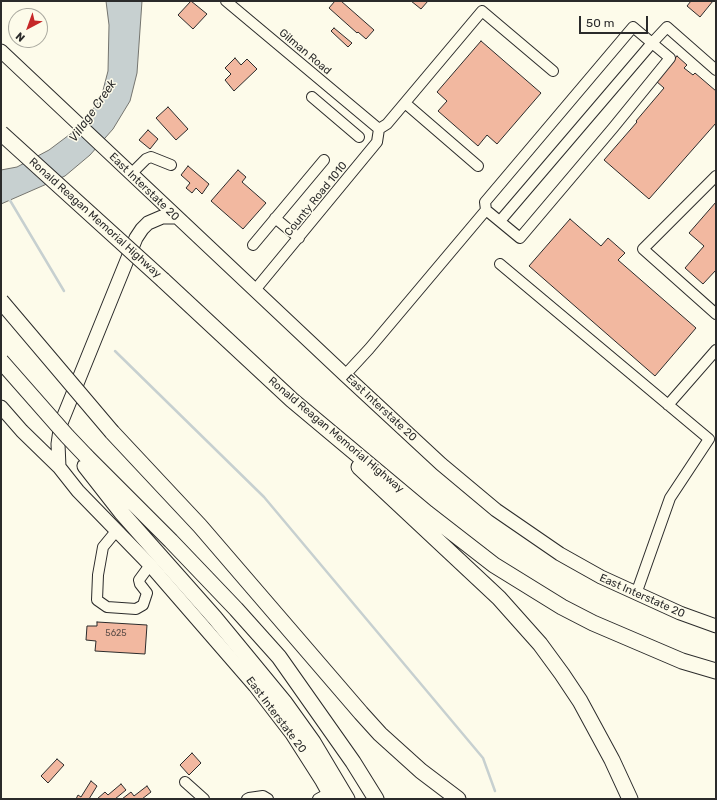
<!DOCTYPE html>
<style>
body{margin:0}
#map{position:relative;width:717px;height:800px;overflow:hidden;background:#fdfbea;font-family:Rubik,sans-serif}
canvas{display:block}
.frame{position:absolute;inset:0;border:2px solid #2b2b2b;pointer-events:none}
.north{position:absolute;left:8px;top:8px;width:40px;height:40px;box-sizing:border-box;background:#fdfbea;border:1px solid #a9a89e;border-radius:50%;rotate:221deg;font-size:11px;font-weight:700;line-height:16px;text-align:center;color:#2b2b2b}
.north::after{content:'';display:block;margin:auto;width:14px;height:18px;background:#c62828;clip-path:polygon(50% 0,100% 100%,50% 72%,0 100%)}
.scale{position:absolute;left:579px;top:16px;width:69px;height:18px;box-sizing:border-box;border:2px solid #2b2b2b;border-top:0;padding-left:5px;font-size:12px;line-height:14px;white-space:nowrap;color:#2b2b2b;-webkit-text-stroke:3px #fdfbea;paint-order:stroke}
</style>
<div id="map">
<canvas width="717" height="800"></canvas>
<div class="frame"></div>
<div class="north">N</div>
<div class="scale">50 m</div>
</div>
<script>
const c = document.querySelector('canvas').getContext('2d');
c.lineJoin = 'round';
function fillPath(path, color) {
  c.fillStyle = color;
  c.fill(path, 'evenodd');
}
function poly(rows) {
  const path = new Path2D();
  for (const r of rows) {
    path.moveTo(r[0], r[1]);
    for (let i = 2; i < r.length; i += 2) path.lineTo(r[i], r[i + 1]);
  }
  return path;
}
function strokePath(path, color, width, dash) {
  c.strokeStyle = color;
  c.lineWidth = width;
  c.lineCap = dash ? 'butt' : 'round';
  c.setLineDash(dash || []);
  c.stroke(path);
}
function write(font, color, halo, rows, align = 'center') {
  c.font = font + ' Rubik,sans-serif';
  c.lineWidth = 3;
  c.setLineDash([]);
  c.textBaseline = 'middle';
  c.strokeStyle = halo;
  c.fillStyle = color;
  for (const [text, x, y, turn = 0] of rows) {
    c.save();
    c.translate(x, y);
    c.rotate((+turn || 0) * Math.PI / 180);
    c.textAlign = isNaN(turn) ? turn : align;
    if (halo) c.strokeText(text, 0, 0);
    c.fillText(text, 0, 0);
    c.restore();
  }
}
const water = poly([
 [106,1,142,1,137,73,130,101,113,129,90,155,65,176,1,204,1,170,17,167,49,150,73,132,91,112,101,98,108,71,109,25,106,1]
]);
fillPath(water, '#c7d0d0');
strokePath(water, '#74746e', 1);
strokePath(poly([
 [8,197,64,291],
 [115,351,264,497,483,758,495,791]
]), '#c7d0d0', 2.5);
const building = poly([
 [191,1,207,14,193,29,178,15,191,1],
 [335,1,341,1,374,30,366,39,358,32,357,33,329,8,335,1],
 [411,1,428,1,421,9,411,1],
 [691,1,713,1,700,17,687,6,691,1],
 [334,28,352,43,348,47,331,31,334,28],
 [481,41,541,93,497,144,487,135,478,146,438,111,447,101,437,92,481,41],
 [677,56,687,65,684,68,693,75,695,73,716,91,716,123,649,199,604,160,637,122,636,121,664,88,656,81,677,56],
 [235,58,241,65,247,59,257,69,234,91,225,80,231,74,225,68,235,58],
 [168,107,188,129,176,140,156,118,168,107],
 [148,130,158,139,150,149,139,140,148,130],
 [188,166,209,184,202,194,196,188,192,193,186,188,190,183,181,175,188,166],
 [238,170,246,177,242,182,266,203,243,229,211,201,238,170],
 [716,202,716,270,703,284,685,268,704,246,689,233,716,202],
 [570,219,601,246,608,238,625,253,618,260,696,328,655,376,529,266,570,219],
 [97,622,147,625,145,654,95,651,96,641,86,640,87,626,97,626,97,622],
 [192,753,201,763,189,775,180,765,192,753],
 [57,759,64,765,48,783,41,776,57,759],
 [91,781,97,786,89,799,76,799,78,795,81,797,91,781],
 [121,784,126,790,115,799,97,799,105,792,108,795,121,784],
 [147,786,151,792,142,799,122,799,131,792,134,796,147,786]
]);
fillPath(building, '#f2b8a0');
strokePath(building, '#2b2b2b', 1);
const minor = poly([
 [226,1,379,129,377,142,255,290],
 [312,97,359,137],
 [405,103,478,166],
 [379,129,387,124,482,11,553,71],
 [131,174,146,159,151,157,171,165],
 [716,176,643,249,716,314],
 [275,218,299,238],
 [500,221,652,43,670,58,613,128,520,238,486,210,485,202,633,27,652,43,667,27,716,70],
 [253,245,324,160],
 [500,264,709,439,670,498,636,594],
 [345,375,369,349,486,210],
 [668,405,716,350],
 [117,530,103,547,98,575,97,600,107,607,136,609,143,605,147,593,140,584,139,580,150,565],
 [185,782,204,799],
 [247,799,249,798,263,796,268,799],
 [318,799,329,793]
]);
const major = poly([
 [1,51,345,375,441,464,496,510,560,554,601,577,680,613,716,626],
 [1,407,22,431,59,467,78,491,150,565,255,686,292,734,322,781,332,799],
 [59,467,58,444,61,423,136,238,142,229,148,223,162,217,176,217]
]);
const highway = poly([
 [163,280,292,400,427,513,494,565,562,607,593,623,682,661,716,671],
 [112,432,200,526,361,713,380,734,421,771,458,799],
 [86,456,171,541,236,609,279,657,353,762,376,799],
 [85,466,121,512,215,618,285,703,313,742,347,799],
 [359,467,499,598,540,644,562,674,580,701,612,760,630,799]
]);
strokePath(minor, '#2b2b2b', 12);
strokePath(major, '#2b2b2b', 15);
strokePath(highway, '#2b2b2b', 17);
strokePath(minor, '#fdfbea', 10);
strokePath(major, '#fdfbea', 13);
strokePath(highway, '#fdfbea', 15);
const highwayBridge = poly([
 [1,133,163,280],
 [1,301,112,432],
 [1,361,67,436,86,456]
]);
strokePath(highwayBridge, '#2b2b2b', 17, []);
strokePath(highwayBridge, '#fdfbea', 15);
write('9px', '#5d4e48', null, [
 ["5625",116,633]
]);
write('11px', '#2b2b2b', '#fdfbea', [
 ["Gilman Road",305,52,40],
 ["East Interstate 20",144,187,44],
 ["County Road 1010",316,199,-51],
 ["Ronald Reagan Memorial Highway",95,218,42],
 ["East Interstate 20",381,408,43],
 ["Ronald Reagan Memorial Highway",336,435,40],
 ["East Interstate 20",642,596,24],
 ["East Interstate 20",276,715,53]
]);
write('italic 12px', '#2b2b2b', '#fdfbea', [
 ["Village Creek",93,111,-55]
]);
</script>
